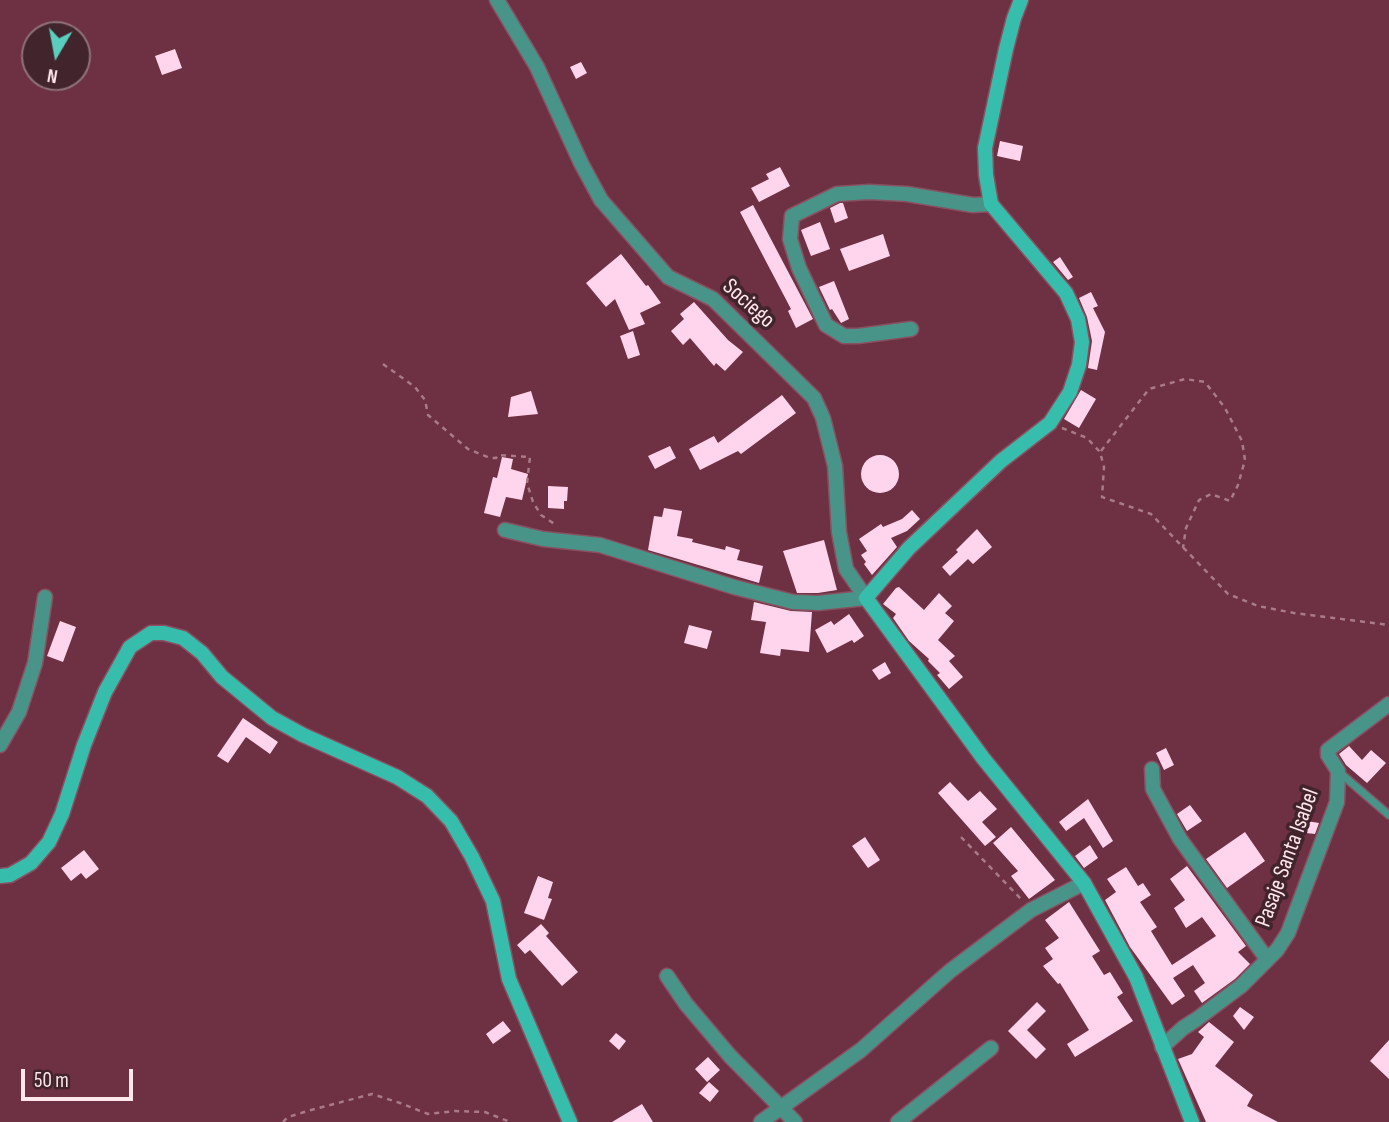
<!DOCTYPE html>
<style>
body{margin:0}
#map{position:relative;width:1389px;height:1122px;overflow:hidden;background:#6e3043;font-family:"Sofia Sans Condensed",sans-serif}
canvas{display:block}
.north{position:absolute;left:21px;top:21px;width:70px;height:70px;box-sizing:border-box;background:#41242c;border:2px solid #8d7279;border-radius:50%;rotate:190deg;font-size:19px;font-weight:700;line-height:28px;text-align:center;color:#ffe7ec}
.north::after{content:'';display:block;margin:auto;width:24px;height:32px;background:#5acebe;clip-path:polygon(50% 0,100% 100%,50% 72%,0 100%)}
.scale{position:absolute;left:21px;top:1069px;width:112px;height:32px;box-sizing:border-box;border:4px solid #ffe7ec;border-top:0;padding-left:9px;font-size:21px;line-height:24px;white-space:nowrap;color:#ffe7ec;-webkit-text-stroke:5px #41242c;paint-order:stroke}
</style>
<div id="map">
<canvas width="1389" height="1122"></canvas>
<div class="north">N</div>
<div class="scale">50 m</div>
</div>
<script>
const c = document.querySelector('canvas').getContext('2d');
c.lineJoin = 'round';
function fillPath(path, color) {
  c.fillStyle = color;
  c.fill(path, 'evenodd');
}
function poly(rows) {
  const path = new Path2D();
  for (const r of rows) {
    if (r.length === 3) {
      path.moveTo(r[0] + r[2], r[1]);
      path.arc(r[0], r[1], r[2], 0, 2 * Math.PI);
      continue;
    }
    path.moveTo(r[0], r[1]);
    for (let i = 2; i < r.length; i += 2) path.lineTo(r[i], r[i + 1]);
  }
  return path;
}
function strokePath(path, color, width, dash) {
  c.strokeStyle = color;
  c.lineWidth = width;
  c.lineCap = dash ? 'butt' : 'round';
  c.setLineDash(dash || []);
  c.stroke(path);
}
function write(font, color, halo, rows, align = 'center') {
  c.font = font + ' "Sofia Sans Condensed",sans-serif';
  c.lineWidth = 7;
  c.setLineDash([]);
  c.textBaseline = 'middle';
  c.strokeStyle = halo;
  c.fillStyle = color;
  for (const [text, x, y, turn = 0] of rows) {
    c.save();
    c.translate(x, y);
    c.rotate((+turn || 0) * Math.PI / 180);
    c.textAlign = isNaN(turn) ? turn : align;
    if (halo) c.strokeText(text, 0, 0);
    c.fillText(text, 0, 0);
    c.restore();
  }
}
fillPath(poly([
 [175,49,182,68,162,75,155,56],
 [581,62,587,73,576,79,570,67],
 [1000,141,1023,146,1020,161,997,156],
 [780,167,790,186,759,202,751,188,769,179,766,174],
 [840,203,843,203,848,218,835,223,830,208],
 [753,205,813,319,796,328,788,311,791,309,740,212],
 [820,222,830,249,811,256,801,230],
 [883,234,890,256,849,271,840,249],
 [621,254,646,286,648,285,661,303,640,313,645,324,629,330,615,299,606,307,586,283],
 [1060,257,1073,277,1068,280,1053,262],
 [834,281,849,319,841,323,832,309,830,310,819,287],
 [1091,292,1098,306,1093,308,1105,332,1097,370,1088,368,1092,341,1087,317,1079,298],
 [694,302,728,340,743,352,725,371,716,363,714,366,690,338,683,345,671,331,684,319,680,314],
 [633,331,640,355,628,359,620,336],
 [1081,390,1096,399,1079,428,1064,419],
 [531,391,538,414,508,417,511,397],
 [782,395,796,413,741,454,738,451,700,470,689,449,714,436,718,443],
 [670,446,676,458,655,469,648,456],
 [880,474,19],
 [502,457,513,459,511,469,528,474,522,500,506,497,500,517,484,513,493,477,497,478],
 [548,486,568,487,567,501,564,501,564,509,548,508],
 [664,508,682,511,677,536,693,539,692,542,725,550,726,546,740,550,737,560,763,566,759,583,648,550,654,516,662,517],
 [912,510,920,519,907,531,891,538,897,547,872,575,864,564,866,562,861,555,867,551,859,539,881,524,883,527,902,519],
 [977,529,992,547,973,564,968,559,950,576,942,567,958,552,956,550],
 [824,540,837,590,818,593,797,593,783,551],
 [899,587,924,610,939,593,952,606,945,613,954,621,938,640,955,656,949,661,963,677,949,689,937,675,940,673,928,661,929,659,909,641,893,618,896,614,883,604,896,588],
 [754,602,791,611,812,612,809,652,781,649,780,656,760,653,766,622,751,620],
 [849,614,864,636,854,643,852,640,827,653,815,630,831,621,834,625],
 [60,621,76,627,63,662,47,656],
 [689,625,712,631,707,649,684,643],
 [885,662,891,673,879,680,872,670],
 [243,718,278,742,270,754,246,737,228,763,217,756],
 [1349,746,1362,760,1371,750,1386,763,1367,783,1346,765,1339,754],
 [1166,748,1174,765,1164,770,1156,753],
 [950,782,968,801,980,791,997,809,982,822,996,837,985,846,938,793],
 [1088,799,1113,841,1103,848,1084,818,1066,831,1059,822],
 [1190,805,1202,821,1187,831,1177,814],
 [1307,821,1319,823,1315,834,1306,833],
 [1011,827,1055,880,1029,899,1011,876,1018,871,993,843],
 [1245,832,1265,861,1227,888,1206,859],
 [865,837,880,860,868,868,852,846],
 [1090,845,1098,858,1084,868,1075,856],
 [84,850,99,869,86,879,81,873,71,881,61,868],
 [1187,866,1246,946,1238,952,1250,964,1235,979,1202,1003,1194,991,1205,983,1193,965,1173,978,1185,996,1172,1005,1130,947,1105,900,1116,892,1107,879,1126,867,1138,886,1143,883,1151,895,1140,902,1157,927,1151,931,1172,965,1216,936,1202,917,1186,928,1174,908,1185,900,1170,879],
 [538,876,553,882,548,898,552,899,544,920,524,913],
 [1069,902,1100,951,1092,956,1104,975,1110,972,1123,993,1117,997,1133,1021,1075,1057,1067,1044,1089,1030,1060,983,1058,984,1043,966,1053,959,1045,948,1059,938,1045,920],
 [541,924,549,933,546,936,578,972,562,986,530,950,525,954,517,945],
 [1037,1002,1046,1011,1027,1030,1046,1049,1036,1059,1008,1031],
 [1240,1007,1254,1017,1244,1030,1233,1016],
 [503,1021,511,1031,493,1044,486,1034],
 [1209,1022,1234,1042,1215,1066,1253,1095,1247,1106,1278,1122,1206,1122,1178,1059,1192,1054,1204,1037,1198,1032],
 [616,1033,626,1041,619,1050,609,1041],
 [1389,1040,1389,1079,1370,1061],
 [708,1057,720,1070,707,1082,695,1069],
 [709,1082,719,1091,710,1102,699,1093],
 [642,1104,653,1122,612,1122]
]), '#fed5ec');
const service = poly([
 [1339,772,1389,815]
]);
const minor = poly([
 [497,0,537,67,581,163,601,200,668,277,713,299,814,398,823,418,835,466,839,532,846,569,866,598,818,603,793,602,734,587,600,545,543,539,505,530],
 [911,329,858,336,844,336,826,325,799,268,790,239,792,216,837,194,869,192,907,194,973,205,991,204],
 [0,745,19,712,35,663,45,597],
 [1152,769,1153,789,1180,839,1267,959],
 [667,976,686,1004,730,1056,795,1122],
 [1162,1047,1183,1028,1197,1019,1241,986,1277,950,1288,933,1337,802,1338,771,1328,755,1328,750,1389,704],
 [761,1122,861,1050,950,971,1031,910,1084,883],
 [898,1122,991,1048]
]);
const secondary = poly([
 [1021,0,1014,18,1006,49,985,148,986,175,991,204,1066,293,1078,319,1082,342,1079,365,1070,392,1050,423,1001,461,909,548,866,598,983,758,1084,883,1136,977,1192,1122],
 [0,876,10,875,31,863,49,842,62,814,84,745,105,692,130,647,151,633,164,633,183,638,202,653,222,677,272,718,303,735,397,777,427,796,451,821,472,857,493,901,509,979,570,1122]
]);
strokePath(service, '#885161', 10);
strokePath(minor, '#885161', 17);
strokePath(secondary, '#885161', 17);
strokePath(poly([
 [383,364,415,387,425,400,428,415,468,449,490,458,496,458,498,455,530,457,527,483,533,502,541,515,556,525],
 [1062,428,1087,438,1100,452,1104,467,1102,497,1151,514,1228,594,1258,606,1294,613,1389,625],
 [1101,451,1149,389,1185,379,1205,382,1225,408,1242,441,1245,460,1238,485,1230,501,1211,494,1199,500,1186,528,1183,548],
 [961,837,1022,900],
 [283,1122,288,1117,311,1110,372,1094,400,1103,428,1114,455,1111,485,1112,510,1122]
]), '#a97b88', 2.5, [5, 5]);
strokePath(service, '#499489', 7);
strokePath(minor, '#499489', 14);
strokePath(secondary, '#37bdac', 14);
write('23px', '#ffe7ec', '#41242c', [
 ["Sociego",748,304,42],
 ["Pasaje Santa Isabel",1288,858,-70]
]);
</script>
